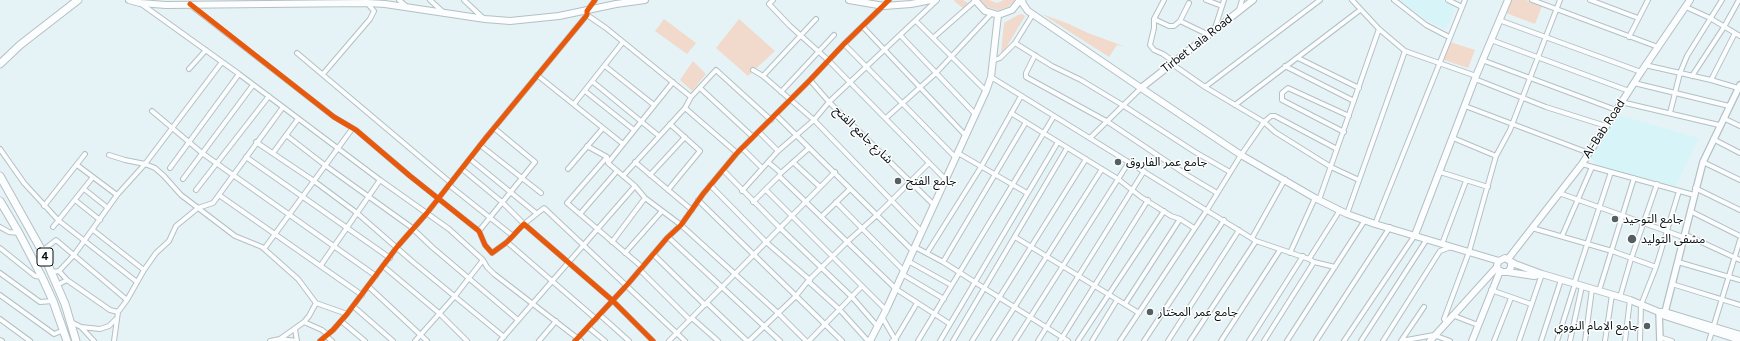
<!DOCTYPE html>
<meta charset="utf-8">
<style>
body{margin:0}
canvas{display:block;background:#e6f3f6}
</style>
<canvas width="1740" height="341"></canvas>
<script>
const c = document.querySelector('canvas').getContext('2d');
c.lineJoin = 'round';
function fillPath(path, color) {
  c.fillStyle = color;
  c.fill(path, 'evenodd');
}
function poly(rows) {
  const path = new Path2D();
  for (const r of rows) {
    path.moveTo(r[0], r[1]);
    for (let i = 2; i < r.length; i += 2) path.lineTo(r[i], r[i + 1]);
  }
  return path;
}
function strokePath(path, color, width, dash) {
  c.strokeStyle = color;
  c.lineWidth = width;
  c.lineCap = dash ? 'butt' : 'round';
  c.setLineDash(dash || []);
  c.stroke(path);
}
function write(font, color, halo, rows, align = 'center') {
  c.font = font + ' Figtree,"Noto Sans Arabic",sans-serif';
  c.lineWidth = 3;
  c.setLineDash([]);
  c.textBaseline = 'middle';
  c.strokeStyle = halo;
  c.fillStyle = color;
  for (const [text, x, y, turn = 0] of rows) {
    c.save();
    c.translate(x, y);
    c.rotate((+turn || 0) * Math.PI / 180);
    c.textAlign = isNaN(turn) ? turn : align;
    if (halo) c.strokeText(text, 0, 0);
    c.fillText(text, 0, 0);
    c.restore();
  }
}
fillPath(poly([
 [1398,0,1441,0,1454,6,1454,11,1446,29,1425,20],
 [1618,115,1699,138,1676,186,1594,165,1595,161,1590,159]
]), '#d7f4f9');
fillPath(poly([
 [955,0,963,0,968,3,963,8,954,1],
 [980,0,989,0,997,3,1004,0,1015,0,1008,7,998,10,987,7],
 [1511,0,1526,0,1542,6,1535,24,1506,13],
 [1022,14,1025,16,1003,53,1001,53,1004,23,1018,15],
 [1042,14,1069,24,1088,33,1126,47,1117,45,1109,57],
 [664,19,696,43,687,54,655,31],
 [739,19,775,51,748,76,716,48],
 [1450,42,1475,50,1468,68,1444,60],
 [693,61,706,74,692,91,680,80]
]), '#f1d9cc');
const minor = poly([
 [399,0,406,6],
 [430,0,443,12],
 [464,0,483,18],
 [773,0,769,4,790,26,828,60,946,180],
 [1164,0,1154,19,1154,28,1150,45,1154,50,1163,54,1170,59,1172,64,1205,87,1264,122,1275,132,1331,167,1359,180],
 [1206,0,1222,6],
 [1352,0,1379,29,1405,51,1476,76],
 [1394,0,1426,25,1449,37],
 [1448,0,1462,7],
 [1532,0,1658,47],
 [1590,0,1638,18],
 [140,3,239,74,380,180,449,229,483,260,487,267,494,274,581,341],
 [190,5,334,117,356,130,410,176,479,231,485,245,492,253,507,242,524,224,613,301,653,341],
 [1686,7,1710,18,1740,36],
 [1239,10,1242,0],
 [587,15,606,28,691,97],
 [1154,19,1169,26,1174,26,1180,21,1189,3],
 [1499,20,1641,72],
 [916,21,986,91],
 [1180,21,1209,35],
 [863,27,966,136],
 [1215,28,1224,0],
 [901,36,976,115],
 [1629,37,1648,0],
 [933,38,975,1],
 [1491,40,1629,91],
 [1015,43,1052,66,1081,80,1124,106,1195,152,1230,172],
 [844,44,956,158],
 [297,53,451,183],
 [1035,55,1026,73,1026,77,1108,122,1187,175,1217,193],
 [1298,58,1359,88],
 [1482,60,1616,110],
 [992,61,1000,58,1015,43,1033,14],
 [1645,65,1711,80,1738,88],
 [605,66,654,105],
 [1285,66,1354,101],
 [189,69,206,50],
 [753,70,763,76,814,120,922,232],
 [323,74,370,19,374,11,367,3],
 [537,75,623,144],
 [763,76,816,19],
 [1692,76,1724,27,1739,0],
 [991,77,1256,241,1309,259,1314,262,1335,267],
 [1475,79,1546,107,1606,126],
 [810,80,829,102,934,205],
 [1711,80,1735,33],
 [593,82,659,136],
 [1634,83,1729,106],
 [1205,87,1320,0],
 [700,88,753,137],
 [585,91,634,130],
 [781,92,834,35],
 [1621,102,1719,125],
 [574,104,623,42],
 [1235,105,1360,10],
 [1465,106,1589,153],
 [685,108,737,153],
 [152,111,202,153,376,276],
 [1011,113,1118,179,1141,197,1171,216,1180,219,1194,228],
 [1670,113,1680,73,1687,56,1722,0],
 [776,115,913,251],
 [886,118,936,73,991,14],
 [1723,118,1740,126],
 [759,132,778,151],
 [1344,132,1282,100,1282,93,1288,88,1349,116],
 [286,135,326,166,411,227,432,247,518,320],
 [1090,138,1141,88],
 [1453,138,1496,156],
 [1713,139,1740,153],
 [256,142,314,181,357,213,413,262,504,337],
 [480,145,541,193],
 [587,146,607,157,608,163,635,186,645,198,681,225,778,313,806,341],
 [742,148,762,168],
 [0,149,24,183,58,220,137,282],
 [273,153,298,119],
 [958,153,1027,193],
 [109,155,125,160,145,164,155,168,164,176,181,195,235,236,262,247,298,279,316,303,347,314],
 [246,157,390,258],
 [607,157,567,203,642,267],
 [470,159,536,213],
 [635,162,692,210],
 [768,162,781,173,779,176,896,289,950,324],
 [793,162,820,187],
 [1703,162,1740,180],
 [608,163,673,82],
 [1582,164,1694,195],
 [77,165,117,195],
 [170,168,239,74],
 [462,169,502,202,524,224,544,208,685,341],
 [568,169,603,128],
 [723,170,780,228,852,297,878,327],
 [1440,172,1488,187],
 [781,173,809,148],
 [650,175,685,137],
 [623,176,685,108,691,97,716,70,771,120],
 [183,179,253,85],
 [449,185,513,236],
 [710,185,766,242,810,280],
 [1695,188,1740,210],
 [84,189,108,208],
 [196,190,269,96],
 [668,190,700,151,670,124],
 [766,190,886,310],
 [742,191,778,151,814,120,829,102,937,0],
 [1559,193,1683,237],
 [219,195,362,295],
 [75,200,100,220],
 [698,200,842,341],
 [1319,200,1379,29],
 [753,202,779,176],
 [836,202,904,271],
 [44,206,85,154],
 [1690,211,1740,236],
 [580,214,617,171],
 [1347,214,1405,51],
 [821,217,850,189],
 [1375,224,1465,0],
 [0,227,9,232,19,233],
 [53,227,93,177],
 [1532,228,1612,251,1656,267],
 [93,230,144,270],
 [479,231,535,162,494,128],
 [1684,234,1740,260],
 [1562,236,1592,167],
 [668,237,780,341],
 [1015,237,1139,313],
 [1252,238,1285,179],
 [507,242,596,319],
 [612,242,645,198],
 [1442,244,1466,181],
 [915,247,943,262,1068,341],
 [0,248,35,276,42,277],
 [264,249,352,129],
 [42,251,56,240,127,300],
 [625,253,662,211],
 [927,253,981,167,1021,96],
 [1290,253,1315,198],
 [653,254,705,305],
 [1309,259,1340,210],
 [908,261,951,285],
 [943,262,1026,122],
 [1678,262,1740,280],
 [321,265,380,180],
 [383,266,439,313,467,341],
 [640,270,690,320],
 [59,271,67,280],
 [52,272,59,271,74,255,117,195,145,164,222,62],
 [0,273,40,302,53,301],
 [902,274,944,299],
 [808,281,840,310,868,341],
 [1574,284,1611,172],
 [1672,284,1740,305],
 [57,285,67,280,110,310,118,312],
 [369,287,427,341],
 [1491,290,1531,304],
 [1599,291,1634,178],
 [0,295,54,334,64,330],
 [1620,297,1631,259,1657,184],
 [707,303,747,341],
 [1125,304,1180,219],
 [353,306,393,341],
 [600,315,629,341],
 [1452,315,1478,325],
 [882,317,896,341],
 [692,318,718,341],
 [0,319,30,341],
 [341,321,365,341],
 [71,322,81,327,94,341],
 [304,322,322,330,328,335],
 [1446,322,1444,319,1469,252,1496,156,1510,130,1560,0],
 [81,327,100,329,109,326,116,319],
 [588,327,605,341],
 [295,329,297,341],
 [326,336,332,341],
 [1659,337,1672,341],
 [280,339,297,341],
 [0,340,2,341],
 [114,341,118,312,127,300,144,270,156,253,169,241,176,226,198,208,213,203,283,107],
 [270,341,280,339,304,322,309,316,316,303],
 [320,341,333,330,347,314,397,247,427,213,485,139,587,15,587,11,595,0],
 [415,341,455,296,483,260],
 [500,341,635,186],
 [539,341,556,321],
 [575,341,627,285,667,238,681,225,703,194,737,153,810,80,844,44,889,0],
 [669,341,835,172],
 [749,341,796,296,808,281,847,242,877,215,929,163],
 [809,341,862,286],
 [892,341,895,340,917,303],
 [918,341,1054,116],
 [940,341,1058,142],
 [953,341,1067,148],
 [972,341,1086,159],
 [993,341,1102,169],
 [1015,341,1129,162],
 [1038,341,1144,171],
 [1060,341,1148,200],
 [1078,341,1164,211],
 [1092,341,1117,300],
 [1120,341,1207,210,1241,155,1264,122,1271,116,1275,116,1337,149],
 [1144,341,1224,220],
 [1168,341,1239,230],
 [1190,341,1256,241],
 [1221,341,1280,250],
 [1249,341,1303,256],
 [1264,341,1314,262],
 [1287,341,1365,220],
 [1316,341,1390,227],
 [1344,341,1415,235],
 [1361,341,1427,239],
 [1383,341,1440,251,1451,247],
 [1401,341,1434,335,1450,341],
 [1401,341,1424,307],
 [1494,341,1511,298],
 [1519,341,1542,274],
 [1541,341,1561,280],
 [1557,341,1575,284],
 [1570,341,1582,286],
 [1585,341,1592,289],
 [1605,341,1612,295],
 [1625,341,1630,300],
 [1640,341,1641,305,1656,267,1679,191],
 [1709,341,1740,240]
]);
const tertiary = poly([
 [1659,312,1660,341],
 [1665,312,1703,162,1740,85]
]);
const secondary = poly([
 [129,0,140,3,166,5,367,3,385,4,485,19,510,21,559,16,616,4,645,0],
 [849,0,884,6,911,4,931,0],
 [975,0,985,11,998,15,1012,10,1020,0],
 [1022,0,1023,4,1028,11,1141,88,1241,155,1315,198,1347,214,1375,224,1499,261],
 [1141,88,1253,0],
 [1415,235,1476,76,1508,0],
 [1508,259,1582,164,1641,72,1690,0],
 [1511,262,1511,267,1508,272,1503,272,1498,270,1497,265,1499,261,1505,258,1515,264,1542,274,1630,300,1659,312,1665,316,1740,340],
 [1508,272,1534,276,1542,274],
 [1659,312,1665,312,1740,335],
 [870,341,886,310,986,91,991,77,998,15],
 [1430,341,1497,267],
 [1472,341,1500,271]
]);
const primary = poly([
 [0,64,20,45,78,0]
]);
const trunk = poly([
 [0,176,42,251,65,304,76,341],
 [0,201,19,233,42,277,53,301,67,341]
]);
strokePath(minor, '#b4c0c3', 6);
strokePath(tertiary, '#b4c0c3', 8);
strokePath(secondary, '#b4c0c3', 8);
strokePath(primary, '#b4c0c3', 9);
strokePath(trunk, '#b4c0c3', 9);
strokePath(minor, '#fbfdfe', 4);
strokePath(tertiary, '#fbfdfe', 5.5);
strokePath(secondary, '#fbfdfe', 6);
strokePath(primary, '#fbfdfe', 7);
strokePath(trunk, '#fbfdfe', 7);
strokePath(poly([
 [190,4,334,117,356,130,410,176,479,231,485,245,492,253,507,242,524,224,613,301,653,341],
 [320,341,333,330,347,314,397,247,427,213,485,139,587,15,587,11,595,0],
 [575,341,627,285,667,238,681,225,703,194,737,153,810,80,844,44,889,0]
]), '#e8590c', 5);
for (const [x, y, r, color] of [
 [1118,162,4,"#545f61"],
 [898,181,4,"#545f61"],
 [1615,219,4,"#545f61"],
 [1632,239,5,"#545f61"],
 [1150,312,4,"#545f61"],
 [1647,326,4,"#545f61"]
]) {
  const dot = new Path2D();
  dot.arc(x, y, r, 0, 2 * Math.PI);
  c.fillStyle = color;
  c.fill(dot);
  strokePath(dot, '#fff', 1.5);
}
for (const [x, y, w] of [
 [45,257,16]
]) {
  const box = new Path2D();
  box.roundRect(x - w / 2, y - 9, w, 18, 3);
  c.fillStyle = '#fff';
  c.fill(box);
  strokePath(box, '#050f11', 1);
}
write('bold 11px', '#050f11', null, [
 ["4",45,257]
]);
write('12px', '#050f11', '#fff', [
 ["Tirbet Lala Road",1197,44,-38],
 ["Al-Bab Road",1604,129,-57],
 ["شارع جامع الفتح",863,135,44]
]);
write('12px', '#050f11', '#fff', [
 ["جامع عمر الفاروق",1126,162],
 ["جامع الفتح",906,181],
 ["جامع التوحيد",1623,219],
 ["مشفى التوليد",1641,239],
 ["جامع عمر المختار",1158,312],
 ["جامع الامام النووي",1639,326,"right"]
], 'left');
</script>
